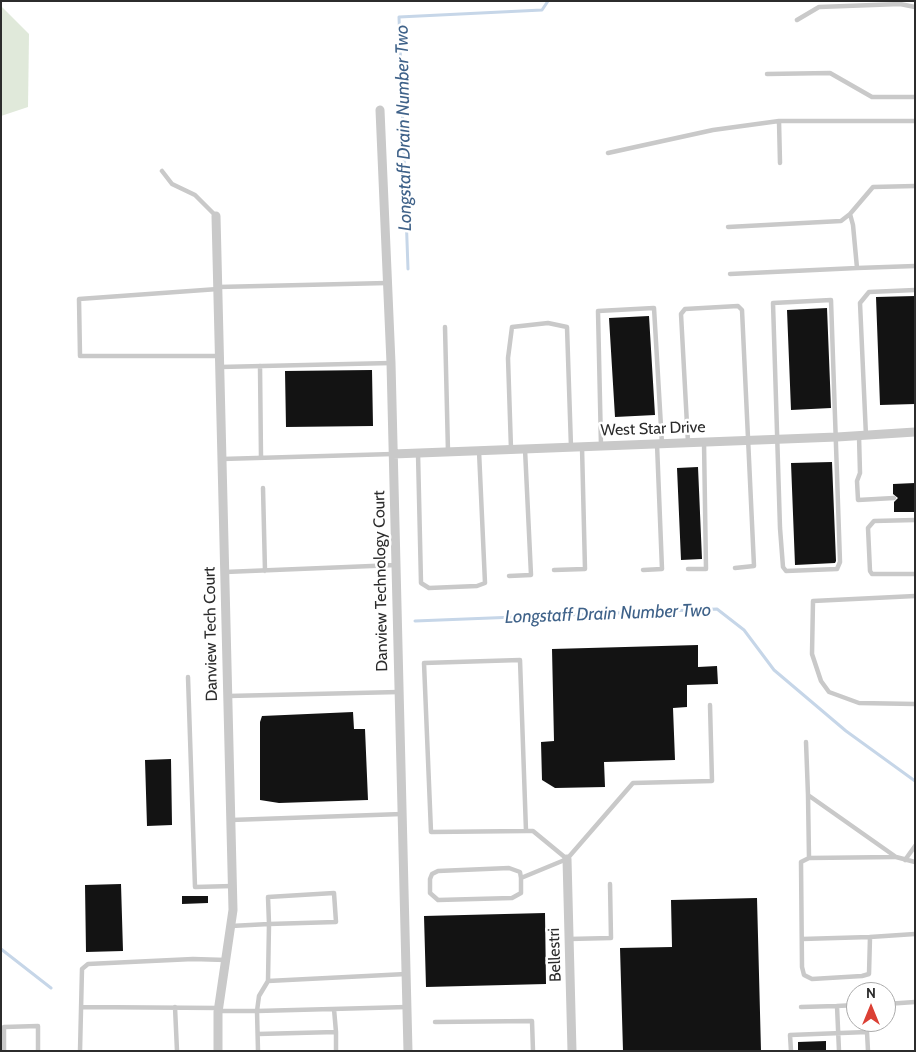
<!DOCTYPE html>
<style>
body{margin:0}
#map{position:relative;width:916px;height:1052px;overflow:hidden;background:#fff;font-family:Cabin,sans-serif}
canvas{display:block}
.frame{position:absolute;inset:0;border:2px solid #2c2c2c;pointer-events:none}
.north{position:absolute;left:846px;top:982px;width:50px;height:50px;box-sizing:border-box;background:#fff;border:1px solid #ababab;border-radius:50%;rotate:0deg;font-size:14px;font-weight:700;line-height:20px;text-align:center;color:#2c2c2c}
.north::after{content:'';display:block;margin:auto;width:18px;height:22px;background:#db4035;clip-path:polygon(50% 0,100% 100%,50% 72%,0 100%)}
</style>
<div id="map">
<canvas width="916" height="1052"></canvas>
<div class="frame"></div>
<div class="north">N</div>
</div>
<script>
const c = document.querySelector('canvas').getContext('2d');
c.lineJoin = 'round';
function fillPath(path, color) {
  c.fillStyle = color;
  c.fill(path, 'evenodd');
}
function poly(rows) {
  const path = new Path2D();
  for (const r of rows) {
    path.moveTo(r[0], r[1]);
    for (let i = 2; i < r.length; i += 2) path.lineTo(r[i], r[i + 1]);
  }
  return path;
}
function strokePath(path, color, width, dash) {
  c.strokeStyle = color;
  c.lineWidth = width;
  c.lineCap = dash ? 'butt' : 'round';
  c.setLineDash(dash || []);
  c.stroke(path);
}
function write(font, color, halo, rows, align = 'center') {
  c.font = font + ' Cabin,sans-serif';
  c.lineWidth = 5;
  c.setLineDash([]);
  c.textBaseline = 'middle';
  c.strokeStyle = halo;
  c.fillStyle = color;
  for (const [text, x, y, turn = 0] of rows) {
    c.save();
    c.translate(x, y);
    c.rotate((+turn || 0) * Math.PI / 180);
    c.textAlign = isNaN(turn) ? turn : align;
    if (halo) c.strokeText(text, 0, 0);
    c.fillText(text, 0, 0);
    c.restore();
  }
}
fillPath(poly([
 [1,6,29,34,28,107,1,116]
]), '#e0e9da');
strokePath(poly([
 [408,269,399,17,542,10,548,1],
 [415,621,717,609,744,630,774,670,846,731,915,781],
 [1,949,51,988]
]), '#c6d6e8', 3);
fillPath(poly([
 [915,296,915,404,880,405,876,297],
 [827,308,831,408,791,410,787,310],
 [649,316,655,415,615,417,609,318],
 [372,370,373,426,286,427,285,371],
 [832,462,836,561,835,563,795,565,791,463],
 [698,467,702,559,681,560,677,468],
 [915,483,915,512,894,512,894,502,898,498,893,494,893,484],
 [698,645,698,667,717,666,718,684,687,685,687,707,673,708,675,760,604,762,605,787,555,788,542,780,541,742,554,741,552,649],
 [353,712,354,729,365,729,368,800,279,803,260,800,260,722,262,716],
 [171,759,172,825,147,826,145,760],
 [121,884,123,951,86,952,85,885],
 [182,896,208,896,208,903,182,904],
 [757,898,761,1051,623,1051,620,948,672,947,671,900],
 [545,913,546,984,426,987,424,916],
 [826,1041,826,1051,798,1051,798,1042]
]), '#131313');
strokePath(poly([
 [797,20,819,7,900,4,915,7],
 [767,74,830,73,872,97,915,97],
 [608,153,713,130,779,121],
 [780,163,779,121,915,121],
 [162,171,172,184,195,195,216,216],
 [728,227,841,221,850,214],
 [857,268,915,266],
 [730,274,857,268,853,225,850,214,873,187,915,186],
 [218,287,387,283],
 [218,289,79,299,80,356,220,356],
 [831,300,840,562,837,569,786,571,783,567,780,528,773,303,831,300],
 [445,327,448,452],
 [260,366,261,458],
 [220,367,391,363],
 [859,436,860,473,857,481,858,500,894,498],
 [866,436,860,303,869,292,915,290],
 [688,443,681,314,685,309,738,306,742,310,754,566,735,568],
 [601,446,598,311,654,308,662,444],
 [511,449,508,358,512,327,548,323,567,327,571,447],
 [418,453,421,583,429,588,477,586,485,583,479,451],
 [222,459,393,454],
 [263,488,265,571],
 [915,520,874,521,868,528,870,571,872,574,915,574],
 [688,569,706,569,704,442],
 [554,570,585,569,582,447],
 [643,570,662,569,657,444],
 [225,572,396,565],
 [509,576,531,575,525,449],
 [915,596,813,601,812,654,821,681,829,692,859,703,915,704],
 [188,677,195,887,233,886],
 [228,696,399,692],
 [806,742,808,795,896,857,915,862],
 [808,795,809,858,895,857],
 [231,820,402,814],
 [526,831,520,660,424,663,431,832,526,831,533,831,567,859],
 [809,858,801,862,802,967,804,975,812,979,862,976,869,974,870,937,915,934],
 [905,860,915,846],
 [521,878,521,893,512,898,438,900,430,893,430,879,432,874,438,871,509,868,520,872,521,878,567,859,633,783,712,781,710,705],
 [231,926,269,924,336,922,334,893,268,897,269,924,268,981,406,974],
 [569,939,611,938,610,884],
 [802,939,870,937],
 [268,981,259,996,257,1011,407,1007],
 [886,1004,915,1002],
 [81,1007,219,1008],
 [175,1007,177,1051],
 [801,1007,837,1006],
 [219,1011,257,1011,258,1051],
 [435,1022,532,1021,533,1051],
 [336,1032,336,1051],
 [258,1034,336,1032,334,1009],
 [4,1051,4,1027,38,1026,38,1051],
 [80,1051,82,969,88,964,193,959,226,960],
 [791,1051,790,1035,867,1032,868,1051],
 [839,1051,837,1006,856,1005]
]), '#c9c9c9', 4.5);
strokePath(poly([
 [380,110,391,363,408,1051],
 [216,216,233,910,218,1012,218,1051],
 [393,454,837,437,915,432],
 [567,859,572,1051]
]), '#c9c9c9', 9);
write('16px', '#2c2c2c', '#fff', [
 ["West Star Drive",653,429,-2],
 ["Danview Technology Court",381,581,-91],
 ["Danview Tech Court",211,634,-91],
 ["Bellestri",555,955,-92]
]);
write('italic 18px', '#3f6289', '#fff', [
 ["Longstaff Drain Number Two",404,128,-91],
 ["Longstaff Drain Number Two",608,614,-2]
]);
</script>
